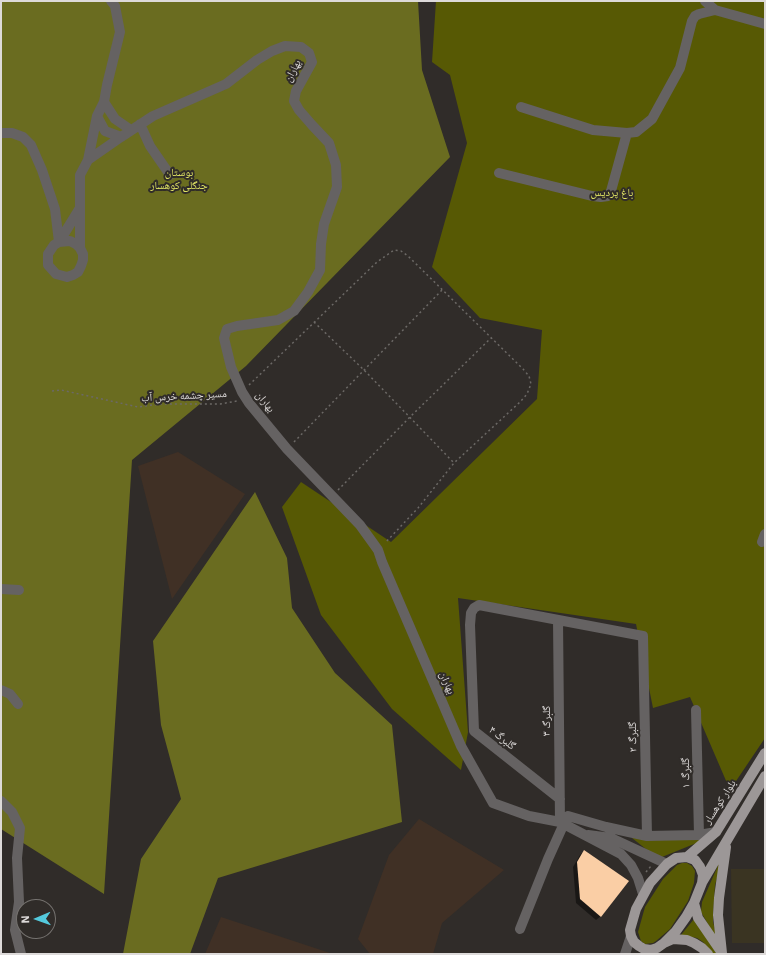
<!DOCTYPE html>
<meta charset="utf-8">
<style>
body{margin:0}
#map{position:relative;width:766px;height:955px;overflow:hidden;background:#302c29;font-family:"IBM Plex Sans",sans-serif}
canvas{display:block}
.frame{position:absolute;inset:0;border:2px solid #dddad9;pointer-events:none}
.north{position:absolute;left:16px;top:899px;width:40px;height:40px;box-sizing:border-box;background:#302c29;border:1px solid #75726f;border-radius:50%;rotate:268deg;font-size:11px;font-weight:700;line-height:16px;text-align:center;color:#dddad9}
.north::after{content:'';display:block;margin:auto;width:14px;height:18px;background:#54cadd;clip-path:polygon(50% 0,100% 100%,50% 72%,0 100%)}
</style>
<div id="map">
<canvas width="766" height="955"></canvas>
<div class="frame"></div>
<div class="north">N</div>
</div>
<script>
const c = document.querySelector('canvas').getContext('2d');
c.lineJoin = 'round';
function fillPath(path, color) {
  c.fillStyle = color;
  c.fill(path, 'evenodd');
}
function poly(rows) {
  const path = new Path2D();
  for (const r of rows) {
    path.moveTo(r[0], r[1]);
    for (let i = 2; i < r.length; i += 2) path.lineTo(r[i], r[i + 1]);
  }
  return path;
}
function strokePath(path, color, width, dash) {
  c.strokeStyle = color;
  c.lineWidth = width;
  c.lineCap = dash ? 'butt' : 'round';
  c.setLineDash(dash || []);
  c.stroke(path);
}
function write(font, color, halo, rows, align = 'center') {
  c.font = font + ' "IBM Plex Sans","Noto Naskh Arabic",sans-serif';
  c.lineWidth = 4;
  c.setLineDash([]);
  c.textBaseline = 'middle';
  c.strokeStyle = halo;
  c.fillStyle = color;
  for (const [text, x, y, turn = 0] of rows) {
    c.save();
    c.translate(x, y);
    c.rotate((+turn || 0) * Math.PI / 180);
    c.textAlign = isNaN(turn) ? turn : align;
    if (halo) c.strokeText(text, 0, 0);
    c.fillText(text, 0, 0);
    c.restore();
  }
}
fillPath(poly([
 [178,452,245,494,172,599,138,466],
 [419,819,504,870,442,923,433,954,370,954,358,939,389,855],
 [221,917,333,954,205,954]
]), '#403025');
fillPath(poly([
 [731,869,765,869,765,943,732,943]
]), '#3a3422');
fillPath(poly([
 [436,1,765,1,765,738,730,790,690,697,653,708,636,624,458,598,468,732,461,770,392,709,321,615,282,507,301,482,391,542,537,399,542,330,480,318,432,267,467,143,450,75,432,62],
 [706,837,699,842,662,857,651,853,632,838],
 [720,861,718,874,715,885,713,915,713,922,718,941,701,912,702,902],
 [682,863,687,863,692,866,695,871,694,883,688,901,670,929,656,941,653,943,645,944,641,941,638,932,645,907,663,879,677,865],
 [694,919,717,954,713,954,703,942,697,938,681,935]
]), '#575904');
fillPath(poly([
 [1,1,418,1,422,70,450,157,246,366,132,460,104,894,1,829],
 [255,492,287,558,292,608,335,673,392,725,402,822,218,878,190,954,123,954,141,859,181,799,161,725,153,641]
]), '#6a6c20');
fillPath(poly([
 [584,851,601,916,596,920,576,903,573,867,580,855]
]), '#0007');
fillPath(poly([
 [584,850,629,881,601,917,580,899,577,862]
]), '#facea5');
strokePath(poly([
 [314,322,365,371,454,463],
 [249,385,377,262,394,250,401,251,408,256,523,369,529,376,531,384,527,394,520,402,454,463,418,508,385,543],
 [52,391,61,390,138,407,160,404,220,404,237,401],
 [294,442,443,289],
 [338,490,410,417,491,338],
 [646,872,651,866]
]), '#6c6966', 1.5, [2, 3]);
strokePath(poly([
 [705,1,715,10,765,24],
 [104,102,115,119,131,130],
 [521,107,593,130,627,133,636,132,652,119,680,68,692,21,695,16,699,14,715,10],
 [97,116,105,131,121,137,153,116,226,84,257,60,272,51,285,46,301,47,309,53,312,62,296,91,294,101,299,110,312,125,329,143,336,165,337,187,324,224,321,244,320,270,308,292,294,311,278,320,237,326,227,329,224,338,231,367,242,392,249,403,287,449,360,525,378,550,382,562,461,746,493,803,529,816,560,822,568,816,606,827,647,836,699,835,716,832],
 [140,124,150,146,170,175],
 [1,133,12,133,23,137,31,145,42,170,55,209,59,242],
 [88,160,121,137],
 [499,173,592,196,601,197,608,196,611,191,627,133],
 [80,208,80,248],
 [59,242,70,241,76,244,80,248,83,254,83,260,81,266,78,272,73,275,67,277,56,274,48,265,48,254,54,245,59,242,80,208,80,175,88,160,97,116,104,102,107,85,120,32,115,6,111,1],
 [762,542,765,534],
 [1,589,19,590],
 [558,620,560,822,621,854,631,865,638,878,643,894],
 [1,690,10,694,18,704],
 [696,710,699,835],
 [560,799,474,731,470,625,471,613,474,608,479,605,643,636,647,836],
 [1,801,12,812,20,828,17,858,19,902,15,930,21,954],
 [588,835,611,838,667,864],
 [520,929,548,859,566,819],
 [625,954,631,936]
]), '#656262', 10);
strokePath(poly([
 [687,857,716,832,765,753],
 [703,881,765,776],
 [694,903,698,918,722,953],
 [664,943,676,931,686,917,694,903,702,883,703,875,700,867,695,860,687,857,676,858,667,864,650,883,636,909,630,930,631,936,634,942,639,946,644,949,651,950,657,948,664,943,673,939,687,940,694,943,702,948,708,954],
 [722,953,718,915,719,898,726,847]
]), '#9c9797', 10);
write('11px', '#dddad9', '#302c29', [
 ["بهاران",293,71,-62],
 ["مسیر چشمه خرس آب",184,396,-3],
 ["بهاران",265,402,51],
 ["بهاران",447,683,67],
 ["گلبرگ ۳",547,721,-90],
 ["گلبرگ ۲",633,737,-91],
 ["گلبرگ ۴",502,738,39],
 ["گلبرگ ۱",686,773,-91],
 ["بلوار کوهسار",720,802,-57]
]);
write('11px', '#e1e564', '#302c29', [
 ["بوستان",179,173],
 ["جنگلی کوهسار",179,186],
 ["باغ پردیس",612,193]
]);
</script>
